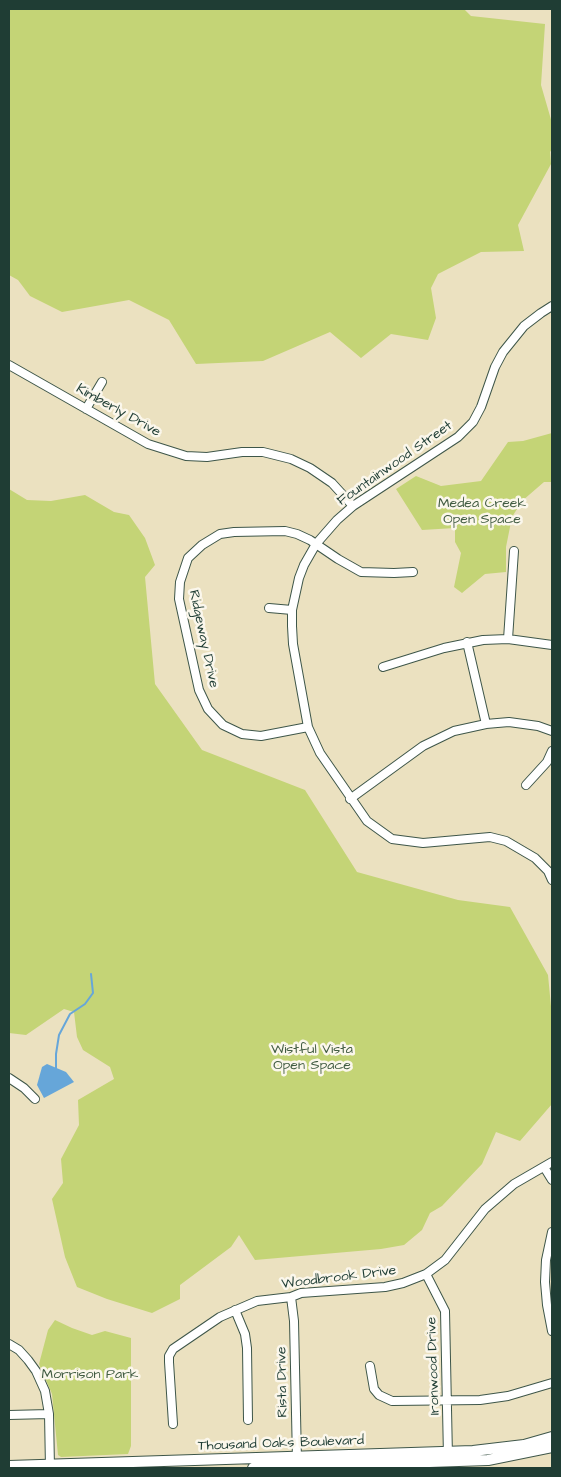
<!DOCTYPE html>
<style>
body{margin:0}
#map{position:relative;width:561px;height:1477px;overflow:hidden;background:#ebe1c0;font-family:"Architects Daughter",sans-serif}
canvas{display:block}
.frame{position:absolute;inset:0;border:10px solid #1f3d34;pointer-events:none}
</style>
<div id="map">
<canvas width="561" height="1477"></canvas>
<div class="frame"></div>
</div>
<script>
const c = document.querySelector('canvas').getContext('2d');
c.lineJoin = 'round';
function fillPath(path, color) {
  c.fillStyle = color;
  c.fill(path, 'evenodd');
}
function poly(rows) {
  const path = new Path2D();
  for (const r of rows) {
    path.moveTo(r[0], r[1]);
    for (let i = 2; i < r.length; i += 2) path.lineTo(r[i], r[i + 1]);
  }
  return path;
}
function strokePath(path, color, width, dash) {
  c.strokeStyle = color;
  c.lineWidth = width;
  c.lineCap = dash ? 'butt' : 'round';
  c.setLineDash(dash || []);
  c.stroke(path);
}
function write(font, color, halo, rows, align = 'center') {
  c.font = font + ' "Architects Daughter",sans-serif';
  c.lineWidth = 5;
  c.setLineDash([]);
  c.textBaseline = 'middle';
  c.strokeStyle = halo;
  c.fillStyle = color;
  for (const [text, x, y, turn = 0] of rows) {
    c.save();
    c.translate(x, y);
    c.rotate((+turn || 0) * Math.PI / 180);
    c.textAlign = isNaN(turn) ? turn : align;
    if (halo) c.strokeText(text, 0, 0);
    c.fillText(text, 0, 0);
    c.restore();
  }
}
fillPath(poly([
 [9,9,464,9,471,16,545,24,541,85,552,123,552,149,550,152,551,164,518,225,524,251,481,252,438,274,431,288,436,318,428,340,391,334,361,358,330,332,263,361,196,364,169,320,129,300,62,312,30,296,18,280,9,275],
 [552,433,552,482,544,482,522,501,512,517,506,547,506,572,485,574,462,593,454,587,461,553,455,542,455,528,422,530,396,489,416,476,441,486,481,481,508,442,523,441],
 [9,489,27,500,51,501,85,495,114,512,129,515,145,538,155,565,145,577,155,684,202,750,305,790,357,872,458,900,510,907,548,975,552,1017,552,1104,520,1141,496,1132,482,1164,442,1206,430,1213,422,1230,404,1245,381,1249,255,1260,239,1235,231,1247,180,1285,180,1299,152,1313,107,1299,77,1287,65,1257,52,1199,63,1183,61,1159,79,1125,78,1100,114,1079,110,1067,83,1050,77,1037,74,1012,64,1009,26,1035,9,1033],
 [55,1320,72,1328,92,1335,105,1331,131,1338,131,1446,128,1454,61,1457,58,1455,52,1394,39,1364,48,1330]
]), '#c4d476');
fillPath(poly([
 [47,1064,66,1072,74,1082,44,1098,37,1085,42,1067]
]), '#66a6d9');
strokePath(poly([
 [56,1068,56,1054,59,1035,70,1014,85,1004,93,993,91,974]
]), '#66a6d9', 2);
const minor = poly([
 [552,306,541,313,524,326,503,352,495,367,481,407,473,422,458,437,353,506,337,520,316,544,304,565,299,578,292,610,292,626,293,644,308,727,320,753,367,821,392,839,423,843,490,837,506,841,535,858,548,871,552,880],
 [9,365,148,444,186,456,207,457,242,452,263,452,291,459,310,468,332,483,353,506],
 [86,409,102,382],
 [269,608,292,610],
 [508,639,514,551],
 [467,642,486,724],
 [383,667,444,648,483,640,508,639,552,645],
 [308,727,261,736,242,734,223,725,208,709,199,690,179,599,180,582,188,558,202,545,220,534,234,532,285,531,297,534,310,540,338,559,361,572,394,573,413,572],
 [526,785,547,762,552,751],
 [350,799,423,746,454,731,486,724,509,722,538,726,552,731],
 [9,1078,24,1088,35,1099],
 [544,1167,552,1180],
 [552,1232,546,1260,545,1282,547,1305,552,1331],
 [426,1274,445,1311,448,1457],
 [291,1297,294,1321,297,1460],
 [235,1310,245,1334,247,1348,248,1420],
 [9,1344,19,1350,28,1360,36,1371,45,1391,49,1414,50,1468],
 [370,1366,374,1389,379,1395,392,1401,480,1400,508,1396,552,1383],
 [9,1415,49,1414],
 [173,1424,169,1362,169,1356,173,1349,220,1317,257,1301,291,1297,301,1293,385,1287,403,1283,426,1274,445,1260,485,1209,514,1184,552,1162]
]);
const major = poly([
 [9,1466,473,1451,524,1445,552,1437],
 [253,1468,488,1460,552,1447]
]);
strokePath(minor, '#3e5649', 10);
strokePath(major, '#3e5649', 12);
strokePath(minor, '#fff', 8);
strokePath(major, '#fff', 10);
write('14px', '#1f3d34', '#fbf7ec', [
 ["Kimberly Drive",118,411,29],
 ["Fountainwood Street",395,464,-35],
 ["Ridgeway Drive",203,639,78],
 ["Woodbrook Drive",339,1278,-7],
 ["Ironwood Drive",434,1366,-92],
 ["Rista Drive",283,1382,-91],
 ["Thousand Oaks Boulevard",281,1444,-2]
]);
write('14px', '#405b41', '#fbf7ec', [
 ["Medea Creek",482,504],
 ["Open Space",482,520],
 ["Wistful Vista",312,1050],
 ["Open Space",312,1066],
 ["Morrison Park",90,1375]
]);
</script>
